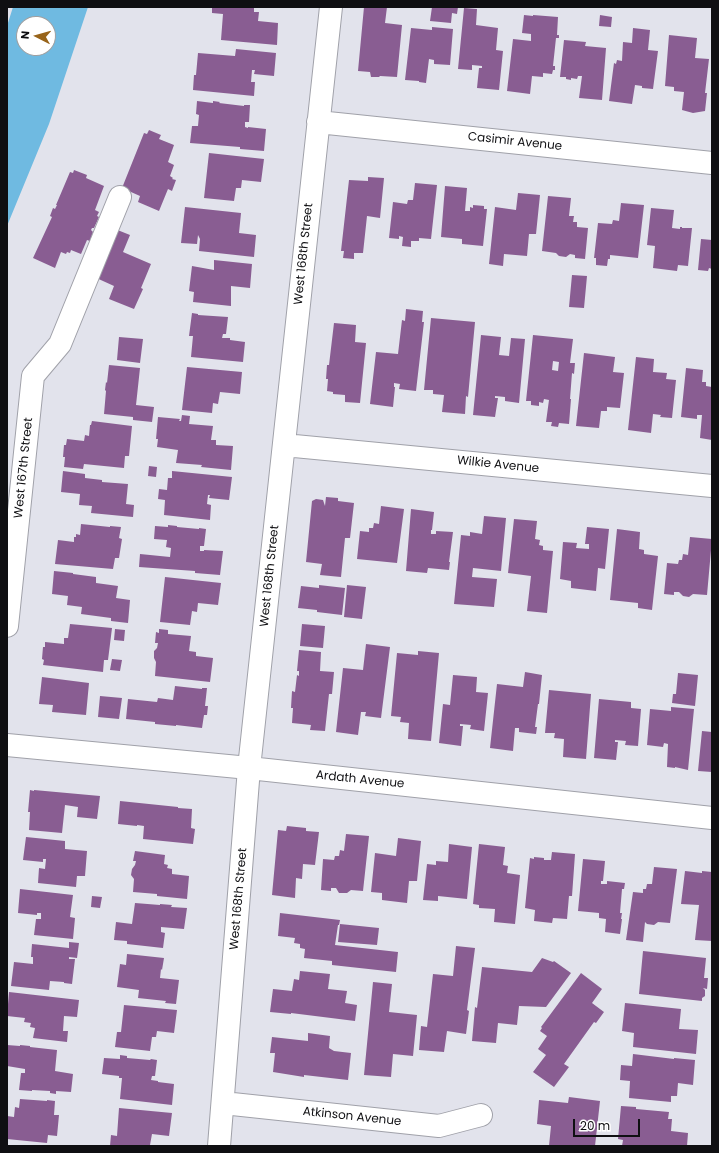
<!DOCTYPE html>
<style>
body{margin:0}
#map{position:relative;width:719px;height:1153px;overflow:hidden;background:#e2e3ec;font-family:Poppins,sans-serif}
canvas{display:block}
.frame{position:absolute;inset:0;border:8px solid #0f0f12;pointer-events:none}
.north{position:absolute;left:16px;top:16px;width:40px;height:40px;box-sizing:border-box;background:#fff;border:1px solid #9f9fa0;border-radius:50%;rotate:276deg;font-size:11px;font-weight:700;line-height:16px;text-align:center;color:#0f0f12}
.north::after{content:'';display:block;margin:auto;width:14px;height:18px;background:#98641a;clip-path:polygon(50% 0,100% 100%,50% 72%,0 100%)}
.scale{position:absolute;left:573px;top:1119px;width:67px;height:18px;box-sizing:border-box;border:2px solid #0f0f12;border-top:0;padding-left:5px;font-size:12px;line-height:14px;white-space:nowrap;color:#0f0f12;-webkit-text-stroke:3px #fff;paint-order:stroke}
</style>
<div id="map">
<canvas width="719" height="1153"></canvas>
<div class="frame"></div>
<div class="north">N</div>
<div class="scale">20 m</div>
</div>
<script>
const c = document.querySelector('canvas').getContext('2d');
c.lineJoin = 'round';
function fillPath(path, color) {
  c.fillStyle = color;
  c.fill(path, 'evenodd');
}
function poly(rows) {
  const path = new Path2D();
  for (const r of rows) {
    path.moveTo(r[0], r[1]);
    for (let i = 2; i < r.length; i += 2) path.lineTo(r[i], r[i + 1]);
  }
  return path;
}
function strokePath(path, color, width, dash) {
  c.strokeStyle = color;
  c.lineWidth = width;
  c.lineCap = dash ? 'butt' : 'round';
  c.setLineDash(dash || []);
  c.stroke(path);
}
function write(font, color, halo, rows, align = 'center') {
  c.font = font + ' Poppins,sans-serif';
  c.lineWidth = 3;
  c.setLineDash([]);
  c.textBaseline = 'middle';
  c.strokeStyle = halo;
  c.fillStyle = color;
  for (const [text, x, y, turn = 0] of rows) {
    c.save();
    c.translate(x, y);
    c.rotate((+turn || 0) * Math.PI / 180);
    c.textAlign = isNaN(turn) ? turn : align;
    if (halo) c.strokeText(text, 0, 0);
    c.fillText(text, 0, 0);
    c.restore();
  }
}
fillPath(poly([
 [13,7,88,7,49,124,7,226,7,26],
 [24,24,48,24,48,48,24,48]
]), '#6fbae1');
fillPath(poly([
 [212,7,254,7,254,12,259,12,258,21,278,23,277,45,221,40,223,14,212,13],
 [364,7,387,7,385,23,402,25,397,77,380,76,379,77,371,77,370,72,358,71],
 [432,7,458,7,457,14,452,13,451,23,430,21],
 [464,8,477,9,476,25,498,28,496,50,503,51,499,90,477,88,479,68,482,68,482,66,472,65,472,70,458,69],
 [524,15,533,16,533,15,558,17,557,35,559,35,559,38,556,38,553,66,555,66,555,70,553,70,552,74,543,73,543,77,532,76,530,94,507,91,513,39,531,41,531,34,522,33],
 [600,15,612,17,611,27,599,26],
 [432,27,453,29,450,65,434,64,434,60,429,59,426,83,419,82,419,81,405,80,411,28,432,30],
 [633,28,650,30,648,50,658,51,653,89,642,88,642,86,635,85,632,104,609,101,614,63,616,64,617,60,622,61,623,42,632,43],
 [669,35,697,38,695,58,709,59,705,93,707,93,705,111,693,113,682,110,684,92,674,91,674,87,665,86],
 [564,40,586,42,585,46,606,48,602,100,579,98,582,76,578,76,577,79,571,78,571,80,566,79,566,77,560,77],
 [236,49,276,53,274,76,254,74,255,70,252,70,251,82,255,82,254,96,193,90,194,75,196,75,198,53,235,56],
 [197,101,213,103,213,101,220,102,219,103,244,106,244,105,250,105,249,122,245,122,245,127,248,128,248,127,266,129,264,151,240,149,240,147,190,143,192,126,198,126,199,115,196,114],
 [149,130,161,135,159,139,174,145,168,162,174,165,170,176,173,178,172,179,176,180,172,191,168,189,159,211,138,202,140,196,122,188,144,133,147,134],
 [209,153,264,159,261,182,242,180,241,188,236,188,234,201,204,198],
 [74,170,87,175,86,178,104,186,95,210,99,212,97,216,99,217,94,228,92,228,91,230,93,232,90,241,87,240,81,254,71,250,70,253,67,252,66,254,61,252,55,268,33,258,52,217,50,216,53,208,55,209,57,205,56,205,70,172,73,173],
 [368,177,384,178,380,218,367,216,363,253,354,253,354,259,343,258,344,251,341,251,349,180,368,181],
 [415,183,437,185,431,239,419,238,419,241,411,241,411,247,402,246,403,237,399,236,399,239,389,238,393,202,407,204,408,200,413,200],
 [445,186,467,188,465,211,470,211,470,207,473,208,473,205,484,206,484,209,487,209,483,246,462,244,462,239,441,237],
 [518,193,540,195,536,234,529,234,527,256,504,254,503,266,489,264,495,207,516,210],
 [548,196,571,198,569,216,574,216,573,222,577,222,577,227,588,228,585,259,575,258,575,255,570,254,566,257,559,256,556,253,542,251],
 [621,203,644,205,638,258,610,255,610,259,608,259,607,266,596,265,596,258,594,258,598,223,612,224,613,220,619,221],
 [185,207,241,213,239,233,256,235,254,257,199,251,200,239,198,235,197,244,181,243],
 [651,208,674,210,672,228,680,229,680,227,682,227,682,228,692,228,688,266,678,265,677,271,653,268,655,246,647,245],
 [110,227,130,235,123,252,151,264,141,288,143,289,134,309,109,299,114,286,92,276],
 [701,239,712,240,712,269,709,268,708,271,698,270],
 [214,260,252,264,250,288,231,286,231,306,193,302,194,292,189,291,192,266,214,270],
 [572,275,587,276,584,308,569,307],
 [406,309,423,311,422,322,424,322,416,391,399,389,400,384,394,383,394,387,395,387,393,407,370,404,376,352,398,354,402,320,405,321],
 [192,313,198,314,198,315,228,317,226,334,223,334,222,338,230,338,230,340,245,342,243,362,191,357,193,336,189,336],
 [431,318,475,322,468,397,466,396,465,414,442,412,444,395,433,394,433,390,424,390],
 [334,323,356,325,355,342,366,343,360,403,345,402,345,395,333,394,333,392,327,391,328,379,326,379,327,365,329,365],
 [481,335,501,337,499,355,509,356,511,338,525,339,519,403,505,401,505,397,495,396,495,398,498,398,495,417,473,415],
 [533,335,573,339,570,363,575,363,574,374,572,373,570,399,571,399,569,424,559,423,558,427,551,426,552,422,546,422,549,400,544,399,543,403,539,402,539,406,531,405,531,401,526,401],
 [553,361,559,362,558,371,552,370],
 [119,337,143,339,140,363,117,360],
 [584,353,615,357,613,372,624,373,620,408,607,407,607,411,601,411,599,428,576,426],
 [636,357,654,359,653,372,667,373,666,379,676,380,672,418,660,417,661,415,653,414,651,433,628,430],
 [109,365,140,368,136,405,154,407,152,422,133,420,133,417,104,414,106,391,105,390,106,382,107,383],
 [187,367,242,372,240,394,220,392,218,404,213,403,212,413,182,410],
 [686,368,703,370,702,382,706,382,706,386,712,387,712,440,700,438,702,415,697,415,697,419,681,417],
 [182,415,190,416,189,424,213,426,211,440,216,440,216,445,233,446,231,470,201,467,202,465,176,463,178,450,157,447,158,439,156,439,158,417,180,419,179,421,181,421],
 [92,421,132,426,129,456,125,456,124,468,84,464,83,469,64,467,65,457,63,457,64,445,66,445,67,439,84,441,85,435,89,436,90,425,91,425],
 [149,466,157,467,156,477,148,476],
 [63,471,85,474,85,478,102,480,102,482,128,484,126,504,134,505,133,517,91,513,92,506,79,505,80,494,61,492],
 [172,471,232,477,229,500,209,498,210,495,208,495,207,504,211,505,210,520,164,515,165,500,158,499,159,489,167,490,168,478,172,478],
 [326,497,338,498,338,501,354,503,350,538,345,538,341,577,320,575,322,564,306,562,312,501,316,499,323,500,325,506],
 [381,506,404,509,397,563,357,559,360,531,369,532,369,528,373,528,374,523,379,524],
 [411,509,434,512,432,530,431,530,431,534,436,534,436,531,453,532,449,562,450,562,449,570,428,568,427,573,406,571],
 [484,516,506,518,501,571,473,568,472,577,497,579,494,607,454,604,461,535,470,536,470,532,482,534],
 [514,519,537,521,535,539,540,540,539,545,543,546,543,550,553,551,547,613,527,611,531,576,508,573],
 [81,524,110,527,110,526,121,527,119,538,122,539,119,558,115,558,113,569,55,564,58,540,74,542,74,537,76,537,76,534,80,535],
 [168,525,177,526,177,527,199,529,199,528,206,529,204,546,200,546,200,551,204,551,204,550,223,551,220,575,195,573,195,571,139,567,140,554,170,557,171,548,166,547,167,540,154,539,155,526,168,527],
 [587,527,609,529,605,569,598,568,596,591,571,588,571,581,560,579,563,542,577,543,576,548,589,549,589,544,585,544],
 [617,529,640,532,639,549,644,550,644,554,658,556,652,610,638,608,638,603,610,600],
 [690,537,712,539,707,595,693,594,689,597,683,596,679,592,674,592,674,595,664,594,667,563,678,564,679,560,682,560,683,554,688,555],
 [54,571,73,573,73,574,96,577,96,583,118,586,116,598,130,600,128,623,111,621,111,618,81,614,82,607,67,605,68,596,52,594],
 [165,577,221,583,218,605,198,603,197,612,192,611,190,625,160,622],
 [319,585,345,588,342,615,317,612,317,610,298,608,301,586,319,588],
 [347,585,366,587,362,619,344,617],
 [70,624,112,628,108,660,104,660,103,672,43,665,44,660,42,659,43,647,45,647,45,642,64,644,64,638,68,638],
 [302,624,325,626,323,648,300,646],
 [115,629,125,630,124,641,114,640],
 [159,629,168,630,168,634,191,636,189,651,196,652,196,656,213,658,210,682,155,676,156,662,154,658,154,651,157,648,158,643,155,643,156,632,159,633],
 [366,644,390,647,381,718,365,716,366,712,361,712,358,735,336,732,343,668,363,670],
 [299,650,321,652,320,671,334,672,332,694,329,694,325,731,310,730,311,725,292,723,293,708,291,708,292,691,295,692,297,675,299,676,299,671,297,671],
 [418,651,439,653,431,741,408,739,409,723,400,722,401,717,391,716,397,653,418,655],
 [112,659,122,660,120,671,110,670],
 [525,672,542,675,539,704,538,704,535,727,537,727,536,734,519,732,519,728,515,728,513,751,490,748,497,684,523,687],
 [678,673,698,675,695,706,672,703,673,694,676,694],
 [453,675,477,677,476,692,488,693,484,731,470,729,471,725,460,724,460,726,463,726,461,746,439,743,443,704,450,705],
 [42,677,89,683,86,715,52,712,53,705,39,704],
 [175,686,202,689,202,688,207,688,205,706,208,706,207,715,204,715,202,728,176,725,176,726,155,724,155,722,126,719,128,699,157,702,158,698,173,700],
 [549,690,591,694,586,759,563,757,564,739,554,738,555,733,545,733],
 [100,696,122,698,119,719,98,717],
 [599,699,631,702,631,708,641,709,638,746,625,745,626,741,615,740,615,742,618,742,616,760,594,758],
 [671,707,694,709,688,770,675,767,675,768,667,767,668,744,664,743,663,747,647,745,650,709,671,711],
 [702,731,712,732,712,772,698,771],
 [30,790,34,791,34,790,100,796,97,819,77,817,78,807,65,805,62,833,29,830,30,812,28,812],
 [120,801,178,807,178,808,192,809,191,828,195,829,193,844,143,839,144,826,137,825,137,826,118,824],
 [287,826,306,828,306,831,319,832,315,865,303,864,302,879,296,878,295,898,272,895,278,830,286,831],
 [346,834,369,836,363,891,351,890,347,893,339,893,336,888,331,888,331,891,321,890,323,859,334,860,335,856,339,856,340,850,344,851],
 [26,837,65,841,65,849,87,851,85,876,77,876,76,887,38,883,39,868,45,869,46,859,43,859,43,862,23,860],
 [398,838,421,841,417,881,409,881,407,903,382,900,382,893,371,892,375,853,396,856],
 [449,844,472,847,467,899,438,896,438,901,423,900,427,864,436,865,436,861,448,862],
 [479,844,505,847,503,865,508,866,507,873,520,875,515,924,494,922,495,909,479,908,479,905,473,904],
 [135,851,165,855,164,864,168,865,167,868,172,869,172,874,189,876,187,899,157,896,157,894,133,892,134,879,131,875,132,869,135,865,136,861,133,861],
 [552,852,575,854,572,896,569,896,567,919,553,918,552,923,534,921,535,910,525,908,530,858,534,859,534,857,544,858,544,860,551,860],
 [583,859,605,861,603,881,601,881,601,884,607,884,607,881,625,883,624,889,622,889,620,913,622,913,621,919,622,919,620,934,605,932,606,919,599,918,599,913,578,911],
 [654,867,677,869,670,923,658,922,654,925,647,924,645,922,643,942,626,940,633,892,643,893,643,889,646,889,647,884,652,884],
 [685,871,702,873,702,871,712,872,712,941,695,940,699,905,681,904],
 [20,889,73,895,70,917,75,918,73,939,34,935,36,919,41,919,41,913,37,913,37,915,18,913],
 [92,896,102,897,100,908,91,907],
 [135,903,160,905,160,904,172,905,171,907,187,908,184,929,161,927,161,932,165,933,163,948,127,944,127,941,114,940,116,922,132,924],
 [280,913,340,920,339,925,338,925,335,945,398,952,396,972,332,965,332,961,304,958,305,949,300,948,300,944,294,943,295,938,278,936],
 [340,924,379,928,377,945,338,942],
 [69,942,79,943,77,958,69,957,69,959,75,959,72,984,64,983,64,982,50,981,49,990,11,986,14,962,33,964,33,957,31,957,32,944,69,948],
 [456,946,475,948,467,1010,469,1011,466,1034,447,1031,444,1052,419,1050,421,1026,427,1027,433,974,453,976],
 [643,951,706,958,704,978,708,978,707,989,703,988,705,990,705,996,702,998,702,1001,639,994],
 [127,954,164,958,162,970,161,969,160,978,179,980,176,1004,165,1003,166,1001,138,998,139,990,117,987,120,964,126,965],
 [542,958,553,962,554,961,571,973,546,1007,519,1006,517,1025,498,1023,496,1043,472,1041,475,1007,477,1008,482,967,532,972],
 [300,971,330,974,328,989,347,991,345,1003,357,1005,355,1021,291,1013,291,1014,270,1012,273,989,292,991,294,979,299,980],
 [581,973,602,989,592,1003,604,1012,596,1023,594,1022,564,1064,569,1067,554,1087,533,1072,546,1055,538,1049,547,1036,540,1031,542,1028,541,1027],
 [373,982,392,984,389,1012,417,1015,413,1056,393,1054,391,1077,364,1075],
 [9,992,79,1000,77,1017,64,1016,63,1031,68,1031,67,1042,33,1038,35,1028,30,1027,31,1023,24,1022,25,1018,7,1016],
 [625,1003,681,1009,679,1029,698,1030,696,1054,633,1047,634,1033,622,1031],
 [124,1005,177,1010,174,1033,157,1031,156,1037,152,1037,150,1051,115,1047,117,1032,121,1032],
 [308,1033,330,1036,329,1048,334,1051,351,1053,348,1080,304,1075,304,1077,273,1072,275,1053,270,1053,272,1037,308,1041],
 [7,1045,20,1046,20,1045,30,1046,30,1047,57,1050,55,1071,73,1074,71,1092,56,1091,56,1094,50,1093,50,1091,32,1090,32,1091,19,1090,21,1073,25,1073,25,1069,7,1066],
 [633,1054,674,1059,674,1058,695,1060,693,1085,678,1083,677,1096,671,1096,671,1102,629,1098,630,1081,620,1080,621,1065,632,1066],
 [120,1055,127,1056,127,1058,150,1060,151,1059,157,1060,155,1076,152,1076,151,1080,158,1081,158,1082,174,1084,172,1105,120,1099,122,1078,119,1078,119,1076,102,1074,104,1058,120,1059],
 [569,1097,600,1101,595,1146,549,1146,551,1126,537,1124,539,1100,568,1103],
 [20,1099,47,1101,47,1100,55,1101,54,1115,59,1115,57,1136,48,1135,47,1143,7,1139,7,1116,14,1117,15,1107,19,1108],
 [621,1106,636,1107,636,1109,669,1112,668,1119,672,1119,671,1131,688,1133,687,1146,622,1146,623,1140,618,1139],
 [119,1108,172,1113,169,1136,152,1134,150,1145,147,1145,147,1146,110,1146,111,1135,117,1136]
]), '#895d92');
const minor = poly([
 [318,122,712,163],
 [284,445,712,486],
 [7,626,33,376,60,344,120,197],
 [7,745,249,768,712,818],
 [223,1103,439,1126,481,1115],
 [219,1146,249,768,331,7]
]);
strokePath(minor, '#a0a1a9', 24);
strokePath(minor, '#fff', 22);
write('12px', '#0f0f12', '#fff', [
 ["Casimir Avenue",515,142,6],
 ["West 168th Street",304,254,-84],
 ["Wilkie Avenue",498,465,6],
 ["West 167th Street",24,468,-84],
 ["West 168th Street",270,576,-84],
 ["Ardath Avenue",360,780,6],
 ["West 168th Street",239,899,-85],
 ["Atkinson Avenue",352,1117,6]
]);
</script>
